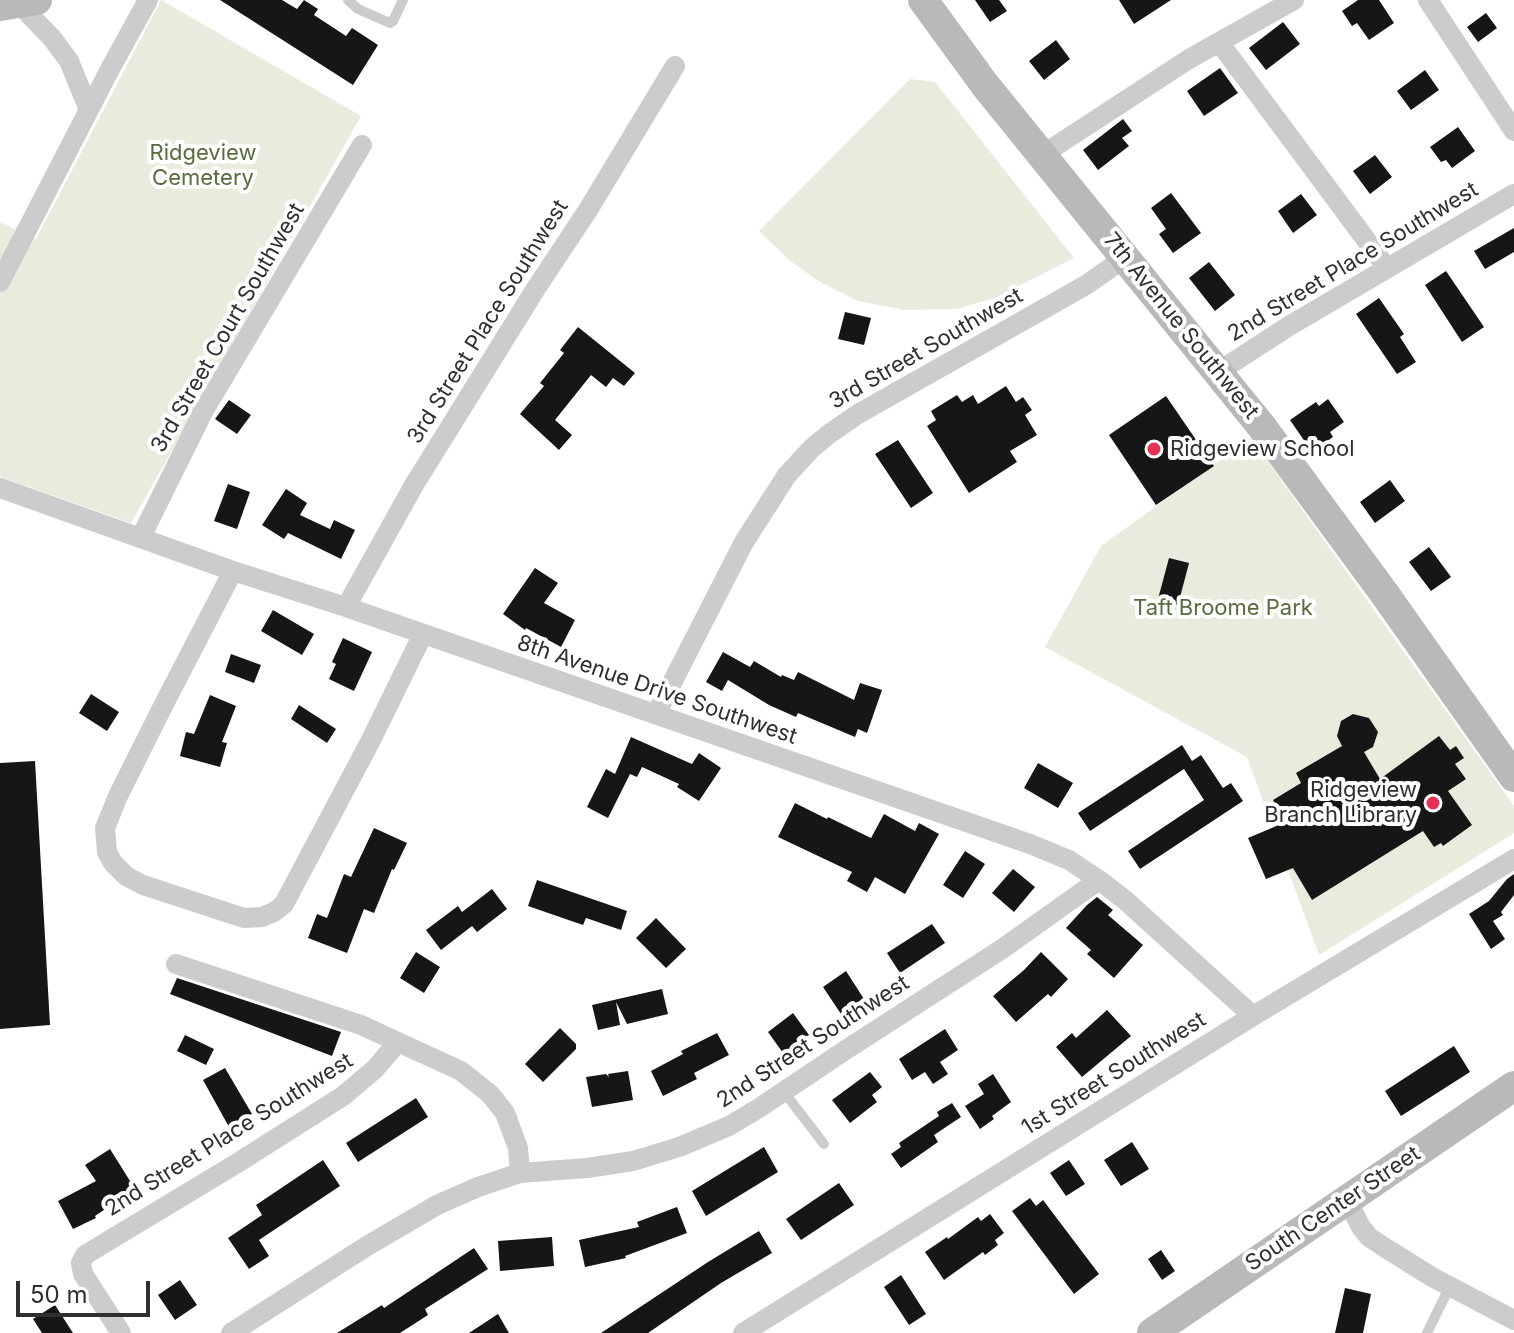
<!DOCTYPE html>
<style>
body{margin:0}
#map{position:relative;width:1514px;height:1333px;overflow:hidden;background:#fff;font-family:Inter,sans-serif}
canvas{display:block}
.scale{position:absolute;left:16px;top:1281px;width:134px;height:36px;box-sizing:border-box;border:4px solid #2f2f2f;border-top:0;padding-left:10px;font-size:24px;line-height:28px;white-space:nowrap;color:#2f2f2f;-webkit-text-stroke:6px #fff;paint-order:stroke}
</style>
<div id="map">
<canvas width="1514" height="1333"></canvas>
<div class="scale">50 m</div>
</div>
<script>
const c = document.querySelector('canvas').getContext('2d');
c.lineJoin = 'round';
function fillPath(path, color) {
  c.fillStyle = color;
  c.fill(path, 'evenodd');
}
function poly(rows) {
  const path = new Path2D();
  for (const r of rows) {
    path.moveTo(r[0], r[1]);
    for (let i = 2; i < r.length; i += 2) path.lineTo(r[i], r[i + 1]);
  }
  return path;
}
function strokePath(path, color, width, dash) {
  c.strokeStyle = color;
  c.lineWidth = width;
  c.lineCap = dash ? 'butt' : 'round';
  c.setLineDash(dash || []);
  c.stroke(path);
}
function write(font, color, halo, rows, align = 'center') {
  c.font = font + ' Inter,sans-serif';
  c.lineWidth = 8;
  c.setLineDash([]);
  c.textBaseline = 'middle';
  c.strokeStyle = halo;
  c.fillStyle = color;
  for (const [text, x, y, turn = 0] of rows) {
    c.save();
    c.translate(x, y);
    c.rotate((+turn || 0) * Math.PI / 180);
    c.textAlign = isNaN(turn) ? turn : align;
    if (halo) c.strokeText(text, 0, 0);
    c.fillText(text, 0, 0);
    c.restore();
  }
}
fillPath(poly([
 [161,0,361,116,131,523,0,477,0,222,36,239],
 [910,79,935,82,1074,258,997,297,957,309,905,310,858,301,818,281,789,260,759,231],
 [1251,438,1514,806,1514,833,1319,955,1247,757,1045,647,1101,546]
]), '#e7ecdc');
fillPath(poly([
 [220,0,282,0,297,9,304,0,318,9,314,15,346,36,352,28,378,45,353,85],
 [975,0,999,0,1007,11,990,22],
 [1119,0,1171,0,1134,24],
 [1358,0,1379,0,1394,23,1369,40,1357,23,1352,26,1342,11],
 [1486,13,1497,28,1478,42,1467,27],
 [1283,22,1300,44,1266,70,1249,48],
 [1056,40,1070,59,1044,80,1029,61],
 [1220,68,1238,93,1204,116,1187,91],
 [1425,70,1439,90,1411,110,1397,91],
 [1123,119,1132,131,1122,138,1129,146,1098,170,1083,150],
 [1458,127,1475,151,1452,168,1446,160,1441,162,1430,147],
 [1375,155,1392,177,1370,194,1353,171],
 [1171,193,1201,233,1173,253,1159,234,1166,229,1151,208],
 [1301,194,1317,215,1293,233,1278,211],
 [1514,228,1514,252,1485,269,1474,251],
 [1209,262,1235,295,1215,311,1189,278],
 [1446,271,1484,327,1462,342,1425,285],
 [1379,298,1404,334,1400,337,1416,362,1397,374,1356,314],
 [845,312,871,318,864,345,838,339],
 [578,327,635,373,624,386,613,378,606,387,591,375,555,420,572,435,559,450,520,414,544,386,540,383,564,353,560,350],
 [1006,386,1016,402,1023,397,1032,410,1025,415,1037,435,1010,451,1017,462,969,493,927,426,936,420,931,411,957,395,962,402,973,395,978,404],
 [1166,396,1214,466,1156,505,1109,435],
 [1328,399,1344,422,1330,432,1333,437,1312,452,1290,420,1316,402,1319,406],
 [229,400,251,415,237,434,215,419],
 [898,440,933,493,911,508,875,454],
 [1390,480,1405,501,1375,523,1360,502],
 [228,484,250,492,237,529,214,521],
 [286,489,307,503,300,515,330,529,334,520,355,530,341,559,288,533,284,539,262,525],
 [1429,547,1451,577,1431,591,1409,562],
 [1169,558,1189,563,1178,605,1158,599],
 [535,568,558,583,544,603,575,620,561,647,526,628,525,630,503,614],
 [273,610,314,634,302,655,261,631],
 [343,638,372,652,354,691,329,679,336,664,332,662],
 [723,652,750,667,754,661,781,677,782,675,794,680,798,672,854,700,860,683,882,690,867,733,858,729,855,737,798,713,796,717,769,705,728,680,722,691,706,682],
 [231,654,261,665,254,683,225,672],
 [91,694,119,712,107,731,79,713],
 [210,695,236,706,222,742,227,743,220,767,180,756,186,732,194,734],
 [299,705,336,729,327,743,291,719],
 [1353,714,1369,718,1378,732,1373,747,1364,752,1380,779,1439,736,1450,750,1456,746,1464,758,1455,764,1466,779,1448,791,1472,825,1443,846,1441,843,1434,847,1423,831,1312,900,1293,868,1266,879,1248,838,1286,822,1273,800,1301,783,1296,773,1342,746,1337,736,1341,721],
 [631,737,692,764,699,753,721,768,699,801,677,787,679,784,642,767,637,777,630,774,608,818,587,807,606,769,615,774],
 [1182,745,1192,761,1201,755,1223,788,1231,783,1243,801,1140,869,1128,851,1204,800,1184,769,1090,831,1078,813],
 [35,761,50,1025,0,1029,0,763],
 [1038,763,1073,783,1058,808,1024,788],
 [795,803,827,819,828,817,871,838,884,814,915,831,919,823,939,834,905,894,875,877,867,892,847,881,852,872,778,837],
 [374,828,407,843,394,870,392,869,374,913,364,909,347,953,308,938,317,914,327,918,344,874,351,877],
 [965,851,985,864,963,898,943,885],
 [1013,869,1035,887,1014,912,992,893],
 [1514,874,1514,895,1501,912,1503,915,1493,921,1505,939,1491,949,1469,914,1489,901,1507,879],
 [537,880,627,911,621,930,586,918,583,925,528,906],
 [492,889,507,909,477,932,472,926,441,950,426,930,458,906,462,912],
 [1097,897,1113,910,1108,915,1143,945,1114,978,1087,954,1091,950,1066,928,1087,905],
 [656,918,686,949,666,968,636,938],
 [932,924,945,943,900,973,887,953],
 [416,952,440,967,424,993,400,978],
 [1041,952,1068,979,1051,997,1048,994,1016,1022,993,996,1024,970],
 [846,971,864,999,841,1014,823,987],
 [177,978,341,1032,332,1056,170,994],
 [662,989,668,1014,627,1024,616,1002,620,1025,598,1030,592,1005],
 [1107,1010,1131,1036,1082,1077,1056,1047,1072,1033,1076,1038],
 [793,1013,809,1035,783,1053,768,1032],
 [560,1028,576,1044,576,1049,543,1082,525,1064],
 [945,1029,958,1050,940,1062,948,1074,933,1084,925,1072,912,1080,899,1059],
 [717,1033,729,1055,694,1073,697,1079,663,1096,651,1071,683,1054,681,1051],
 [185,1035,214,1049,206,1065,177,1051],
 [1454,1046,1470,1072,1401,1116,1385,1091],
 [225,1068,252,1114,229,1127,203,1080],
 [628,1071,633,1100,592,1107,586,1077,606,1074,609,1077,608,1074],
 [870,1072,882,1087,872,1095,877,1102,850,1123,832,1100],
 [993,1074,1011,1102,992,1116,994,1119,980,1129,965,1106,984,1094,978,1084],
 [416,1098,428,1117,358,1162,346,1143],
 [952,1103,961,1117,934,1135,938,1142,901,1168,891,1154,901,1147,899,1143,939,1116,937,1112],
 [1132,1142,1149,1169,1121,1186,1104,1160],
 [764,1147,778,1172,706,1216,692,1191],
 [110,1149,135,1189,95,1216,96,1218,73,1229,58,1201,96,1181,85,1165],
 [323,1160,340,1186,259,1240,269,1256,249,1269,228,1238,262,1215,256,1205],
 [1069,1160,1085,1184,1066,1196,1050,1173],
 [839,1183,854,1205,801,1240,786,1219],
 [1030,1198,1036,1206,1043,1200,1099,1274,1074,1294,1012,1211],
 [677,1207,687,1233,625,1256,626,1258,585,1267,579,1240,639,1227,637,1222],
 [990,1214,1004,1233,995,1240,998,1245,985,1255,983,1252,944,1280,925,1252,947,1237,948,1239,978,1217,981,1221],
 [759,1231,772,1253,721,1283,648,1333,601,1333,708,1262],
 [552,1237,554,1266,500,1271,498,1241],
 [474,1248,488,1269,425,1309,428,1315,400,1333,337,1333,382,1305,384,1308],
 [1161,1250,1175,1271,1162,1280,1148,1259],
 [901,1275,926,1314,909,1325,884,1287],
 [180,1280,197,1305,175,1320,158,1295],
 [1345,1288,1371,1294,1363,1333,1335,1333],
 [55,1305,73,1333,42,1333,33,1319],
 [498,1314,509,1333,469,1333]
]), '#161616');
strokePath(poly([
 [348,0,358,9,390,23,393,21,403,0],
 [784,1092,824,1144],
 [1427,1333,1450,1286]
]), '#ccc', 10);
strokePath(poly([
 [1428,0,1514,131],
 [18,3,52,38,69,61,89,110],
 [1219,42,1387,268],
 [1042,155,1189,59,1294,0],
 [0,282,109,71,148,0],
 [1218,372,1289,326,1514,194],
 [0,488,233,571,346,607,1030,844,1069,860,1099,880,1125,900,1253,1016],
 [141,537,203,412,362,145],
 [233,571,163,706,118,796,105,828,107,852,113,863,126,876,143,885,244,918,262,917,274,912,284,904,371,740,423,634],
 [346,607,414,485,535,290,588,210,675,66],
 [656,714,744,542,787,475,811,449,829,434,858,414,1086,285,1126,257],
 [176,964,361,1025,461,1071,490,1094,505,1113,518,1148,520,1173],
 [1347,1200,1361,1227,1369,1237,1384,1247,1432,1277,1514,1320],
 [121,1333,83,1274,81,1263,85,1255,239,1162,343,1096,375,1069,398,1042],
 [231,1333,367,1246,437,1205,478,1187,520,1173,587,1168,633,1161,679,1147,729,1126,759,1108,844,1051,1002,949,1099,880],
 [743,1333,1253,1016,1514,859]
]), '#ccc', 20);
strokePath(poly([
 [923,0,985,85,1262,427,1384,593,1514,777],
 [0,6,37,0],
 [1152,1333,1514,1086]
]), '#b9b9b9', 30);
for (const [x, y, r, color] of [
 [1154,449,8,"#e63054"],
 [1433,803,8,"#e63054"]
]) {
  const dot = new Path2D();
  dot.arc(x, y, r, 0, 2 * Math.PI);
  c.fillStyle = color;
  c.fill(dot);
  strokePath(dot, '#fff', 3);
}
write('22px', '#576b3c', '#fff', [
 ["Ridgeview",203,153],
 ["Cemetery",203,178],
 ["Taft Broome Park",1223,608]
]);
write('22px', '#2f2f2f', '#fff', [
 ["2nd Street Place Southwest",1353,262,-31],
 ["3rd Street Place Southwest",488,322,-58],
 ["7th Avenue Southwest",1181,326,51],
 ["3rd Street Court Southwest",228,328,-60],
 ["3rd Street Southwest",926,349,-30],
 ["8th Avenue Drive Southwest",657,690,19],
 ["2nd Street Southwest",813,1042,-33],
 ["1st Street Southwest",1114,1074,-32],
 ["2nd Street Place Southwest",229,1135,-32],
 ["South Center Street",1333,1209,-34]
]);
write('22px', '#2f2f2f', '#fff', [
 ["Ridgeview School",1170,449],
 ["Ridgeview",1417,790,"right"],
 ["Branch Library",1417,815,"right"]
], 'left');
</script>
